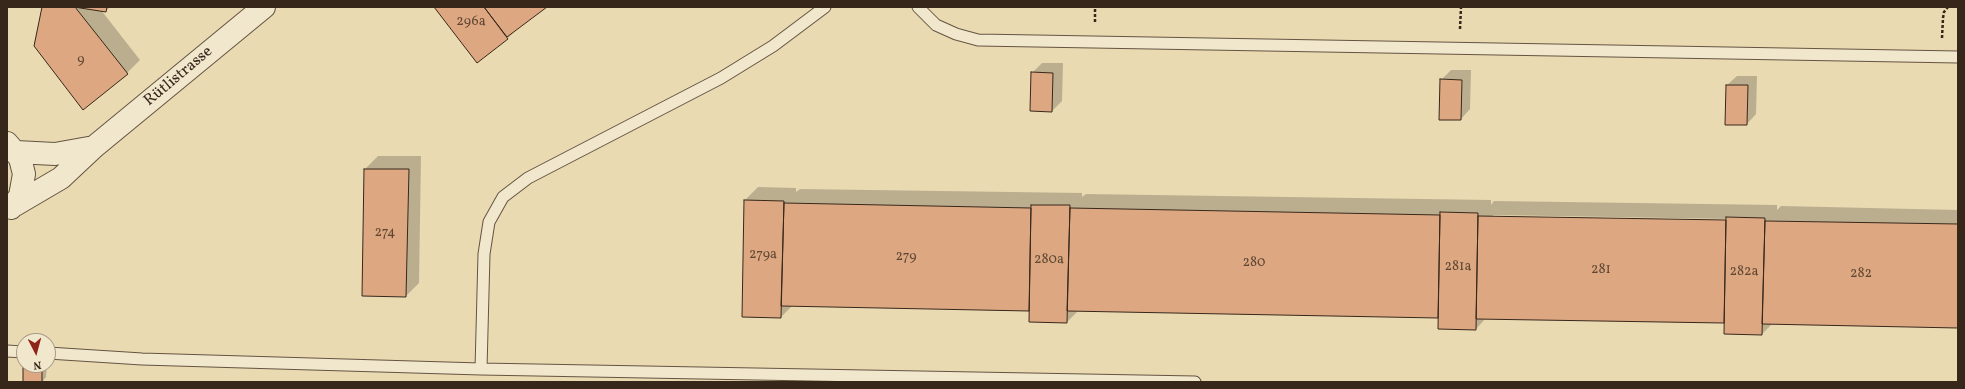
<!DOCTYPE html>
<meta charset="utf-8">
<style>
body{margin:0}
#map{position:relative;width:1965px;height:389px;overflow:hidden;background:#eadab2;font-family:Vollkorn,serif}
canvas{display:block}
.frame{position:absolute;inset:0;border:8px solid #37271b;pointer-events:none}
.north{position:absolute;left:16px;top:333px;width:40px;height:40px;box-sizing:border-box;background:#f1e7cd;border:1px solid #a79a86;border-radius:50%;rotate:174deg;font-size:11px;font-weight:700;line-height:16px;text-align:center;color:#37271b}
.north::after{content:'';display:block;margin:auto;width:14px;height:18px;background:#8f2418;clip-path:polygon(50% 0,100% 100%,50% 72%,0 100%)}
</style>
<div id="map">
<canvas width="1965" height="389"></canvas>
<div class="frame"></div>
<div class="north">N</div>
</div>
<script>
const c = document.querySelector('canvas').getContext('2d');
c.lineJoin = 'round';
function fillPath(path, color) {
  c.fillStyle = color;
  c.fill(path, 'evenodd');
}
function poly(rows) {
  const path = new Path2D();
  for (const r of rows) {
    path.moveTo(r[0], r[1]);
    for (let i = 2; i < r.length; i += 2) path.lineTo(r[i], r[i + 1]);
  }
  return path;
}
function strokePath(path, color, width, dash) {
  c.strokeStyle = color;
  c.lineWidth = width;
  c.lineCap = dash ? 'butt' : 'round';
  c.setLineDash(dash || []);
  c.stroke(path);
}
function write(font, color, halo, rows, align = 'center') {
  c.font = font + ' Vollkorn,serif';
  c.lineWidth = 4;
  c.setLineDash([]);
  c.textBaseline = 'middle';
  c.strokeStyle = halo;
  c.fillStyle = color;
  for (const [text, x, y, turn = 0] of rows) {
    c.save();
    c.translate(x, y);
    c.rotate((+turn || 0) * Math.PI / 180);
    c.textAlign = isNaN(turn) ? turn : align;
    if (halo) c.strokeText(text, 0, 0);
    c.fillText(text, 0, 0);
    c.restore();
  }
}
fillPath(poly([
 [42,7,110,7,106,11,101,10,140,60,127,73,35,46],
 [436,7,545,7,521,25,508,38,507,35,505,37],
 [1042,63,1063,63,1062,101,1052,111,1032,73],
 [1451,70,1471,70,1470,109,1461,119,1441,80],
 [1737,76,1757,76,1756,114,1747,124,1727,85],
 [378,156,421,156,419,283,406,296,363,295,365,169],
 [758,187,796,188,796,192,800,189,1082,193,1082,197,1086,194,1491,200,1491,205,1494,201,1777,205,1777,210,1781,206,1958,210,1958,327,1773,323,1762,334,1725,321,1723,322,1486,318,1476,329,1439,316,1438,317,1078,311,1067,322,1030,321,1031,308,1029,310,792,306,781,317,745,200],
 [1493,215,1731,219,1731,221,1493,217],
 [27,365,47,365,46,377,42,382,24,368]
]), '#0003');
const building = poly([
 [42,7,75,7,128,74,83,110,34,46,42,7],
 [74,7,107,7,106,12,74,7],
 [434,7,484,7,508,39,477,63,434,7],
 [484,7,547,7,507,37,484,7],
 [1031,72,1053,73,1052,112,1030,111,1031,72],
 [1440,79,1462,80,1461,120,1439,120,1440,79],
 [1726,85,1748,85,1747,125,1725,125,1726,85],
 [364,169,409,169,406,297,362,296,364,169],
 [744,200,784,201,781,318,742,317,744,200],
 [784,203,1031,208,1029,311,781,306,784,203],
 [1031,205,1070,205,1067,323,1029,322,1031,205],
 [1070,208,1440,215,1438,318,1067,311,1070,208],
 [1440,212,1478,213,1476,330,1438,329,1440,212],
 [1478,216,1726,220,1724,323,1476,319,1478,216],
 [1726,217,1765,218,1762,335,1724,334,1726,217],
 [1765,221,1958,224,1958,328,1762,324,1765,221],
 [23,368,42,368,42,382,23,382,23,368]
]);
fillPath(building, '#dda881');
strokePath(building, '#37271b', 1);
const lane = poly([
 [918,7,936,25,956,34,978,40,1958,57],
 [7,351,24,352],
 [48,353,142,359,481,369,1195,382],
 [481,369,484,254,489,222,503,197,528,178,721,78,773,46,825,7]
]);
const street = poly([
 [7,143,20,158,24,174,20,196,11,208],
 [16,152,55,154,94,147],
 [15,205,61,178,94,147,264,7]
]);
strokePath(lane, '#645441', 13);
strokePath(street, '#645441', 24);
strokePath(poly([
 [1095,22,1095,7],
 [1460,29,1461,7],
 [1942,38,1943,18,1944,12,1948,7]
]), '#37271b', 2.5, [3, 2]);
strokePath(lane, '#f1e7cd', 11);
strokePath(street, '#f1e7cd', 22);
write('14px', '#604734', null, [
 ["296a",471,22],
 ["9",81,60],
 ["274",385,233],
 ["279a",763,255],
 ["279",906,257],
 ["280a",1049,260],
 ["280",1254,263],
 ["281a",1458,267],
 ["281",1601,270],
 ["282a",1744,272],
 ["282",1861,274]
]);
write('16px', '#37271b', '#f1e7cd', [
 ["Rütlistrasse",179,77,-40]
]);
</script>
